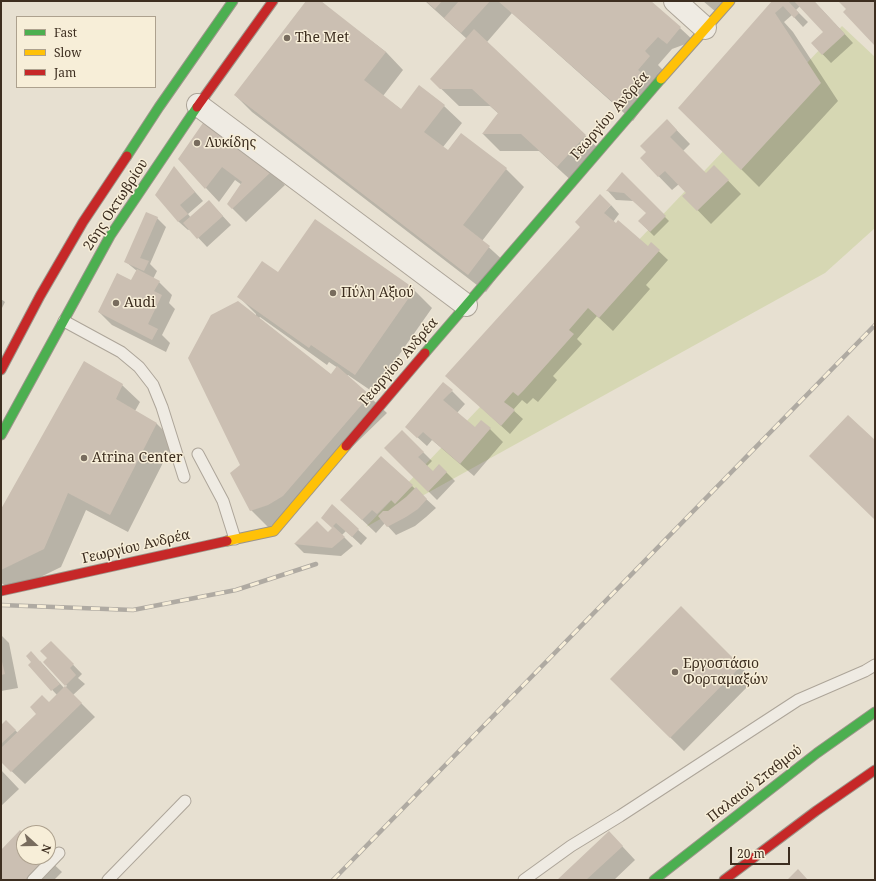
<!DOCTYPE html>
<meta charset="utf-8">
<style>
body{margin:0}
#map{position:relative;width:876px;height:881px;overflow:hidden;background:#e7e0d1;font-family:"Noto Serif",serif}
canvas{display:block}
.frame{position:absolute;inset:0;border:2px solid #3d2e20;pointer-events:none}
.legend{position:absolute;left:16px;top:16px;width:140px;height:72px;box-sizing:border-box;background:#f7eed8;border:1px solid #ada18e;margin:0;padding:5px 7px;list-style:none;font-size:12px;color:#3d2e20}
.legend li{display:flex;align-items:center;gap:8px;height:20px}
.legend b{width:20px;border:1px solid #ada18e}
.north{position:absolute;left:16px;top:825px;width:40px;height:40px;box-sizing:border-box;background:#f7eed8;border:1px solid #ada18e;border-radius:50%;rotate:111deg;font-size:11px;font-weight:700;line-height:16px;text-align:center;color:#3d2e20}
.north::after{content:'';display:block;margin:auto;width:14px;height:18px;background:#786c5e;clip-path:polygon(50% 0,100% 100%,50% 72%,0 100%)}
.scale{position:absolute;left:730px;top:847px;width:60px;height:18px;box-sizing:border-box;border:2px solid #3d2e20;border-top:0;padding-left:5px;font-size:12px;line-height:14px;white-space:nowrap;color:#3d2e20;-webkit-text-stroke:3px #f7eed8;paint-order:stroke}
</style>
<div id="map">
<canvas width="876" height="881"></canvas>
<div class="frame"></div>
<ul class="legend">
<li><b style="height:5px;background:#4caf50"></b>Fast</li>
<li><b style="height:5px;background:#ffc107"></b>Slow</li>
<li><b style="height:5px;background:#c62828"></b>Jam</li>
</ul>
<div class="north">N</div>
<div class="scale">20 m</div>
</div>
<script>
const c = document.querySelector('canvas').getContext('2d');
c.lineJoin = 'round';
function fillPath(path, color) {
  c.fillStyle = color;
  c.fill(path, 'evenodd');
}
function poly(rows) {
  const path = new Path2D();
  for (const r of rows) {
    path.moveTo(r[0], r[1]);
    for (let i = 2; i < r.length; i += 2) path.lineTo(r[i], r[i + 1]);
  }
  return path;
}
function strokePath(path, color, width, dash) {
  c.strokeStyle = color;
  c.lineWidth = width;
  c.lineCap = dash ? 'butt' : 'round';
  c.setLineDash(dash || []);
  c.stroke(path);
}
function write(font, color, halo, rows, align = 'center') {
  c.font = font + ' "Noto Serif",serif';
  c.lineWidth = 3;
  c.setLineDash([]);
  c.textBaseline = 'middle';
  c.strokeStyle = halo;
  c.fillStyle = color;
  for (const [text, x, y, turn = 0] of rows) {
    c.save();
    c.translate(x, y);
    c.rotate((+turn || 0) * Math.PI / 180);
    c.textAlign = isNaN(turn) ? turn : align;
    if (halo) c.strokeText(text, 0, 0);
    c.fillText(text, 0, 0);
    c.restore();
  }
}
fillPath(poly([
 [842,26,875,57,875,228,825,273,366,527]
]), '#d6d7b3');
fillPath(poly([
 [307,1,319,1,386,52,403,70,383,96,402,110,444,106,462,123,443,147,449,152,506,169,524,187,482,241,507,264,486,292,252,112,235,95],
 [425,1,649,1,680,28,694,41,672,49,658,65,667,74,633,121,512,13,487,42,603,153,575,184,539,151,500,151,483,134,499,114,490,106,459,106,431,79,467,39],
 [703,1,725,1,716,12],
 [773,1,814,1,853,43,831,63,813,44,825,32,800,6,796,10,808,22,803,27,792,15,784,22,793,32,838,101,759,187,680,108],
 [667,120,690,144,683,151,706,175,714,166,741,194,711,224,684,196,687,193,679,184,672,190,641,158,647,152],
 [179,159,271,172,285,185,246,222,232,208,242,185,235,180,219,202],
 [174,168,203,201,188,214,191,218,209,201,231,225,207,247,190,229,188,230,179,222,157,195],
 [622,174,669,221,654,236,639,221,647,213,634,201,616,200,608,191],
 [611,205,619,214,613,222,648,248,651,244,668,260,646,285,650,289,613,331,597,316,577,339,582,344,553,376,557,380,538,402,533,398,527,404,522,400,513,410,523,419,510,434,447,376],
 [147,213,157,218,166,227,150,264,157,271,153,279,159,282,172,295,169,303,175,309,162,335,170,343,166,352,112,325,99,312,132,281,137,271,126,262],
 [315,221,414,290,432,308,373,392,348,375,347,376,387,413,269,528,251,510,242,465,256,314,238,296,278,274],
 [260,317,327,365,329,362,338,368,331,375,259,318],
 [1,299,5,302,1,310],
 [122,385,140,402,135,411,157,424,174,441,128,532,86,510,61,567,14,590,1,583,1,511],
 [452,391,465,404,457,413,475,429,490,429,503,442,474,476,432,440,427,446,406,427],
 [402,431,432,461,427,466,433,472,439,465,455,481,437,500,385,448],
 [412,486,436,508,426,517,415,526,396,535,385,523,376,533,355,513],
 [332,506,367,538,361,545,346,531,342,535,353,546,341,556,304,553,295,544,317,523,328,533,333,528],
 [681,608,754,680,684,751,611,679],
 [1,635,9,643,18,688,1,691],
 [60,651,82,674,78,678,85,684,73,695,95,717,25,784,1,761,1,726,6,721,18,733,57,695,29,665,40,661,64,688,67,686,44,662],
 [1,770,19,789,1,806],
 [24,836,24,857,46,857,62,872,54,880,1,880,1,851],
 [622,846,635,860,614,880,558,880]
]), '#0003');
fillPath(poly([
 [306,1,321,1,386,52,364,80,401,109,419,85,445,105,424,132,448,150,461,133,507,168,463,225,490,246,468,275,234,95],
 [426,1,442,1,435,9],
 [459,1,490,1,461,33,444,18],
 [498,1,651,1,681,27,667,44,658,37,645,51,650,56,638,70,642,73,615,104],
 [772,1,788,1,799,13,794,18,783,6,775,13,821,83,741,170,678,108],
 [794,1,814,1,845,34,822,55,811,43,823,32],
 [838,1,875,1,875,46,843,12,846,9],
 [474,29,586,135,557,167,521,134,482,134,498,113,472,89,440,89,430,79],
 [667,119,677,130,670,137,706,173,714,165,729,180,697,211,682,196,686,193,665,171,658,177,640,158,646,152,640,146],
 [205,120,272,171,232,209,227,204,242,182,222,167,205,189,178,159],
 [174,166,195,192,180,205,188,214,178,222,155,195],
 [622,172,666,216,650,232,638,221,646,213,624,193,606,191],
 [600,194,611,205,604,213,616,223,618,220,648,246,651,242,660,250,599,318,588,308,569,330,574,334,524,390,518,396,513,392,504,402,515,410,501,426,445,376,580,227,575,222],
 [209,200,223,216,197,239,183,223],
 [146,212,158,217,140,258,149,261,144,271,124,262],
 [315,219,415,289,355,375,311,345,309,348,237,297,262,261,278,272],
 [137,269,160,281,154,291,162,295,148,324,158,329,152,340,98,312,117,273,131,280],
 [238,301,331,374,337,366,370,395,283,496,268,505,250,511,230,473,240,465,188,358,211,315],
 [84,361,123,384,116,399,157,423,110,515,68,493,44,549,1,570,1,509],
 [443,382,453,390,443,400,475,427,481,420,491,428,460,464,423,432,417,438,405,427],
 [848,415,875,440,875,520,809,456],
 [402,430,424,452,418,457,433,471,439,464,447,472,428,492,384,448],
 [381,456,413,485,395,504,391,500,377,514,372,510,362,520,340,500],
 [416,487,427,499,418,509,406,517,387,527,378,516,383,511,388,511,406,497],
 [332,504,359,529,352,537,336,523,333,526,345,537,332,548,294,544,317,521,328,532,332,528,321,518],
 [681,606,741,666,670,738,610,679],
 [51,641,74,664,70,668,76,675,65,686,43,662,47,658,40,651],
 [31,651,60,684,51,691,28,665,31,662,26,656],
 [1,658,5,674,1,675],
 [65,686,82,703,11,772,1,762,1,748,36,714,30,707,42,695,49,702],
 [6,720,16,730,1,744,1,725],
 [20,830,24,834,24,857,48,857,49,858,28,880,1,880,1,850],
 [609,831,623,846,586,880,557,880],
 [798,869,808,880,787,880]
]), '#cbbfb2');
const lane = poly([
 [64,321,121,352,139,367,153,385,162,407,184,477],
 [198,454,223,501,235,539],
 [33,880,59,853],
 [108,880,185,801],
 [524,880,571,846,620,816,798,700,865,671,875,665]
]);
const street = poly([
 [675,1,705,28],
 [198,105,466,305]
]);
const fast = poly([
 [127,156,159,107,233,1],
 [425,353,661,79],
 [1,435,110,236,197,107],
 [654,880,817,753,875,712]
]);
const slow = poly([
 [661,79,730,1],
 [227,541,274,531,346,446]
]);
const jam = poly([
 [197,107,273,1],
 [1,370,40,296,83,222,127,156],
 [346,446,425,353],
 [1,591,227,541],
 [724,880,816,811,875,770]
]);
strokePath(lane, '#ada599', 13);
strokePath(street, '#ada599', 24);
strokePath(fast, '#9c958a', 11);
strokePath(slow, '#9c958a', 11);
strokePath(jam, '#9c958a', 11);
strokePath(lane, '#efebe3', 11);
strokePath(street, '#efebe3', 22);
strokePath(fast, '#4caf50', 9);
strokePath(slow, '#ffc107', 9);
strokePath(jam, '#c62828', 9);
const rail = poly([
 [1,605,133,610,236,590,316,564],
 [333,880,875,325]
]);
strokePath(rail, '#afaaa2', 4.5);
strokePath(rail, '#f7eed8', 3, [9]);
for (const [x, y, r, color] of [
 [287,38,4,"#786c5e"],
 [197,143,4,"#786c5e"],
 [333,293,4,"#786c5e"],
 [116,303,4,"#786c5e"],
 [84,458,4,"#786c5e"],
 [675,672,4,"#786c5e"]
]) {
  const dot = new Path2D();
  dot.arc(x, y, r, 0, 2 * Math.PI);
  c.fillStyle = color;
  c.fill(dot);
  strokePath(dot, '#f7eed8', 1.5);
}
write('14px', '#3d2e20', '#f7eed8', [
 ["The Met",295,38],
 ["Λυκίδης",205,143],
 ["Πύλη Αξιού",341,293],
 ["Audi",124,303],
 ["Atrina Center",92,458],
 ["Εργοστάσιο",683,664],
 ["Φορταμαξών",683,680]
], 'left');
write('14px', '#3d2e20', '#f7eed8', [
 ["Γεωργίου Ανδρέα",610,116,-49],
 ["26ης Οκτωβρίου",116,205,-57],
 ["Γεωργίου Ανδρέα",399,362,-49],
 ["Γεωργίου Ανδρέα",136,547,-13],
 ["Παλαιού Σταθμού",755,784,-38]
]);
</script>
